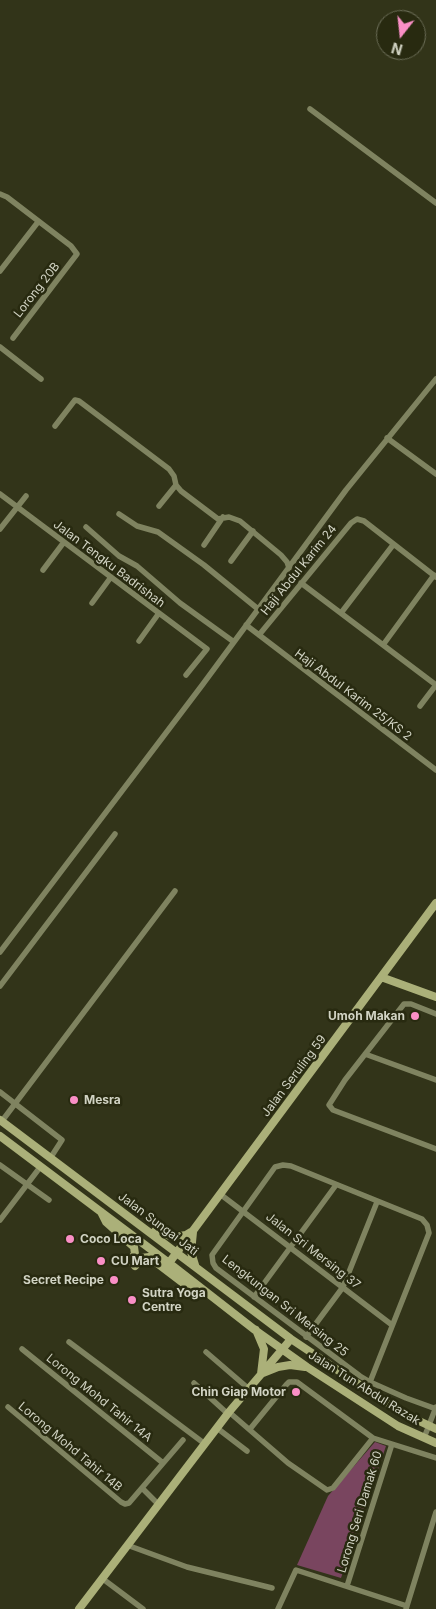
<!DOCTYPE html>
<style>
body{margin:0}
#map{position:relative;width:436px;height:1609px;overflow:hidden;background:#323419;font-family:Inter,sans-serif}
canvas{display:block}
.north{position:absolute;left:376px;top:10px;width:50px;height:50px;box-sizing:border-box;background:#282a10;border:1px solid #6c6e58;border-radius:50%;rotate:196deg;font-size:14px;font-weight:700;line-height:20px;text-align:center;color:#d1d3c3}
.north::after{content:'';display:block;margin:auto;width:18px;height:22px;background:#fa8fc6;clip-path:polygon(50% 0,100% 100%,50% 72%,0 100%)}
</style>
<div id="map">
<canvas width="436" height="1609"></canvas>
<div class="north">N</div>
</div>
<script>
const c = document.querySelector('canvas').getContext('2d');
c.lineJoin = 'round';
function fillPath(path, color) {
  c.fillStyle = color;
  c.fill(path, 'evenodd');
}
function poly(rows) {
  const path = new Path2D();
  for (const r of rows) {
    path.moveTo(r[0], r[1]);
    for (let i = 2; i < r.length; i += 2) path.lineTo(r[i], r[i + 1]);
  }
  return path;
}
function strokePath(path, color, width, dash) {
  c.strokeStyle = color;
  c.lineWidth = width;
  c.lineCap = dash ? 'butt' : 'round';
  c.setLineDash(dash || []);
  c.stroke(path);
}
function write(font, color, halo, rows, align = 'center') {
  c.font = font + ' Inter,sans-serif';
  c.lineWidth = 5;
  c.setLineDash([]);
  c.textBaseline = 'middle';
  c.strokeStyle = halo;
  c.fillStyle = color;
  for (const [text, x, y, turn = 0] of rows) {
    c.save();
    c.translate(x, y);
    c.rotate((+turn || 0) * Math.PI / 180);
    c.textAlign = isNaN(turn) ? turn : align;
    if (halo) c.strokeText(text, 0, 0);
    c.fillText(text, 0, 0);
    c.restore();
  }
}
fillPath(poly([
 [375,1442,386,1446,341,1578,297,1565,328,1496]
]), '#79455f');
strokePath(poly([
 [310,109,436,203],
 [0,194,7,197,71,246,77,254,13,338],
 [0,271,38,222],
 [0,347,41,379],
 [55,426,75,400,79,401,169,469,174,476,176,485,181,491,218,519,229,517,240,521,281,555,287,562,289,568],
 [387,438,436,474],
 [0,494,207,649,186,675],
 [159,506,176,485],
 [119,514,137,526,158,532,204,565,258,609],
 [86,527,119,556,137,566,180,603,234,642],
 [0,529,26,496],
 [204,545,223,517],
 [231,561,253,531],
 [43,570,64,542],
 [301,583,436,685],
 [92,603,111,577],
 [341,613,393,545],
 [246,625,436,770],
 [259,635,351,523,357,519,364,521,436,577],
 [139,641,159,613],
 [383,645,434,575],
 [420,706,436,685],
 [0,952,203,684,346,490,436,379],
 [0,986,115,834],
 [436,1014,411,1004,404,1004,345,1080,329,1105,333,1110,436,1149],
 [365,1054,436,1080],
 [0,1092,62,1140,51,1157],
 [2,1121,175,891],
 [0,1165,49,1200],
 [220,1194,392,1325],
 [0,1220,41,1166],
 [254,1297,336,1185],
 [306,1337,343,1287,377,1202],
 [69,1342,205,1444],
 [22,1349,163,1463],
 [206,1352,249,1389],
 [370,1382,429,1233,427,1225,422,1219,291,1166,283,1165,275,1167,212,1255,213,1263,216,1268,360,1376,370,1382,406,1398,436,1409],
 [194,1383,228,1414],
 [8,1407,121,1502,125,1504,129,1503,183,1440],
 [229,1412,288,1463,327,1490,333,1488,373,1438],
 [217,1428,247,1451],
 [250,1429,286,1385,289,1382,297,1382,373,1438,436,1458],
 [424,1438,436,1407],
 [142,1488,158,1504],
 [127,1545,187,1567,272,1588],
 [103,1579,143,1609],
 [347,1586,392,1444],
 [278,1609,296,1570,407,1606],
 [406,1609,436,1512]
]), '#7f8360', 5.5);
strokePath(poly([
 [381,977,436,997],
 [0,1120,291,1339,402,1413,436,1429],
 [0,1136,169,1263,255,1330,307,1367,398,1426,436,1443],
 [101,1212,106,1222,134,1247,135,1254,129,1261],
 [155,1231,173,1237,186,1235,191,1232],
 [193,1232,191,1252,195,1265],
 [169,1263,436,903],
 [135,1266,141,1258,149,1257,191,1289,203,1291],
 [256,1330,264,1349,261,1374],
 [263,1373,278,1367,290,1365,305,1367],
 [79,1609,229,1412,291,1339]
]), '#abb079', 8);
for (const [x, y, r, color] of [
 [415,1016,5,"#fa8fc6"],
 [74,1100,5,"#fa8fc6"],
 [70,1239,5,"#fa8fc6"],
 [101,1261,5,"#fa8fc6"],
 [114,1280,5,"#fa8fc6"],
 [132,1300,5,"#fa8fc6"],
 [296,1392,5,"#fa8fc6"]
]) {
  const dot = new Path2D();
  dot.arc(x, y, r, 0, 2 * Math.PI);
  c.fillStyle = color;
  c.fill(dot);
  strokePath(dot, '#282a10', 2);
}
write('12px', '#d1d3c3', '#282a10', [
 ["Lorong 20B",37,290,-52],
 ["Jalan Tengku Badrishah",109,564,37],
 ["Haji Abdul Karim 24",299,570,-51],
 ["Haji Abdul Karim 25/KS 2",353,695,37],
 ["Jalan Seruling 59",294,1076,-53],
 ["Jalan Sungai Jati",158,1224,37],
 ["Jalan Sri Mersing 37",313,1251,38],
 ["Lengkungan Sri Mersing 25",285,1306,38],
 ["Jalan Tun Abdul Razak",364,1388,32],
 ["Lorong Mohd Tahir 14A",99,1398,39],
 ["Lorong Mohd Tahir 14B",70,1447,40],
 ["Lorong Seri Damak 60",360,1512,-73]
]);
write('bold 12px', '#d1d3c3', '#282a10', [
 ["Umoh Makan",405,1016,"right"],
 ["Mesra",84,1100],
 ["Coco Loca",80,1239],
 ["CU Mart",111,1261],
 ["Secret Recipe",104,1280,"right"],
 ["Sutra Yoga",142,1293],
 ["Centre",142,1307],
 ["Chin Giap Motor",286,1392,"right"]
], 'left');
</script>
